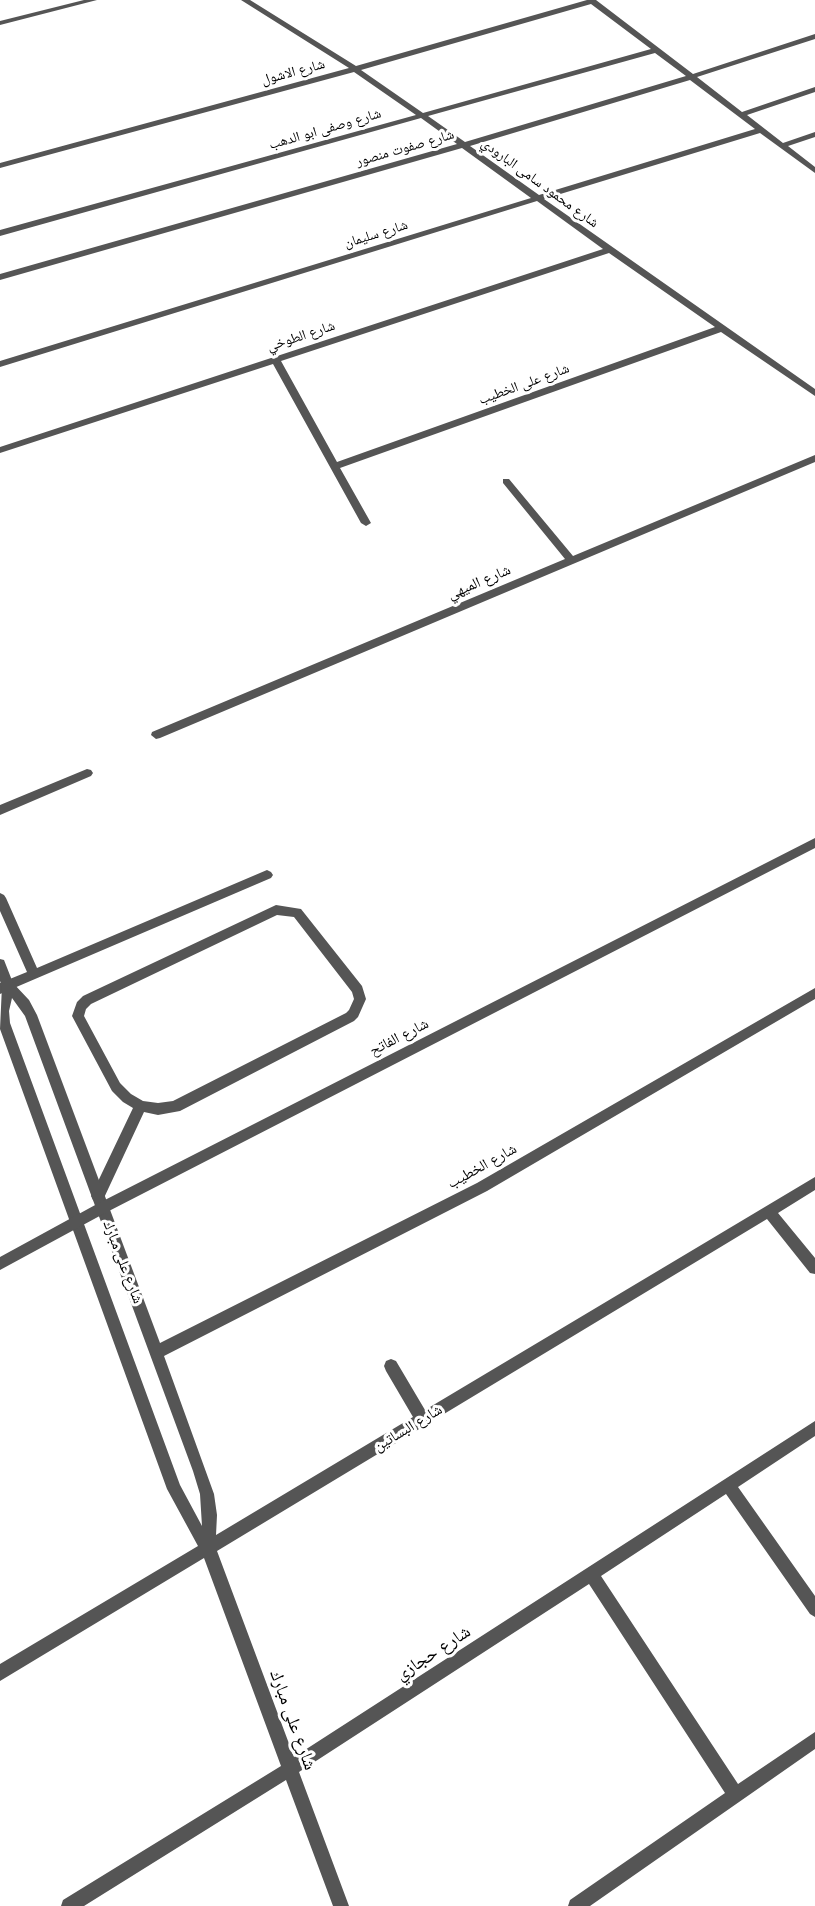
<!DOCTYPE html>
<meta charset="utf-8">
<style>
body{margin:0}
canvas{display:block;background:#fff}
</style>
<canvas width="815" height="1906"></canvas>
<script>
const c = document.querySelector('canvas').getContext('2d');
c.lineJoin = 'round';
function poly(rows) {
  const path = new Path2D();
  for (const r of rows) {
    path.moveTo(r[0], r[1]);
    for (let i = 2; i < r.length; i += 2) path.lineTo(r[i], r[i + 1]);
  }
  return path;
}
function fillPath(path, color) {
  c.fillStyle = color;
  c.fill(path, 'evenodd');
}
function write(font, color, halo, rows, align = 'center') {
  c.font = font + ' Quicksand,"Noto Naskh Arabic",sans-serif';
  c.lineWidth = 6;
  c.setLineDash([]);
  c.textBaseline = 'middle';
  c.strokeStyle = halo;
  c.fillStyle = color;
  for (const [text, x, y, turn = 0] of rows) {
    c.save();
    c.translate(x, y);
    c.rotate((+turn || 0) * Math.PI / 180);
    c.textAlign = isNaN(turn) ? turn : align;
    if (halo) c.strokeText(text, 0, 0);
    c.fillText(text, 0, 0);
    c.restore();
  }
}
fillPath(poly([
 [87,769,91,770,93,773,91,776,0,815,0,805,87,769],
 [267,870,271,872,273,875,271,878,0,994,0,983,27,972,0,911,0,893,4,895,6,898,37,968,267,870],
 [276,905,301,909,362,986,366,999,358,1017,354,1021,180,1111,158,1115,144,1112,103,1200,98,1202,93,1200,91,1196,133,1108,123,1102,112,1091,72,1016,77,1002,83,996,276,905],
 [277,915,294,917,352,992,354,999,349,1010,346,1013,173,1101,158,1103,143,1101,131,1094,120,1083,84,1016,86,1009,91,1004,277,915]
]), '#555');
fillPath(poly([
 [84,0,97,0,0,25,0,21,84,0],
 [241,0,250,0,356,66,587,0,596,0,693,74,815,34,815,39,697,77,742,112,815,87,815,92,747,115,783,143,815,132,815,137,788,146,815,167,815,173,760,133,544,199,815,389,815,396,721,332,340,468,371,523,366,526,361,523,273,364,0,453,0,447,603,249,537,201,0,367,0,361,531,198,462,148,0,280,0,274,457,144,421,118,0,236,0,230,416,115,354,72,0,168,0,163,349,68,241,0],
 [591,4,651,49,423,113,361,70,591,4],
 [655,53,686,76,465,142,428,116,655,53],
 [690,80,755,129,539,195,470,146,690,80],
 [609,253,715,327,337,462,281,361,609,253],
 [815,455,815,462,160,738,156,739,151,735,152,732,565,559,503,483,503,479,509,479,573,556,815,455],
 [0,959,4,960,13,983,29,1000,37,1015,160,1343,477,1183,815,988,815,999,487,1191,164,1356,214,1494,217,1515,216,1535,413,1417,386,1371,384,1366,386,1361,391,1359,396,1361,425,1410,815,1177,815,1190,778,1213,815,1258,815,1274,810,1273,767,1219,217,1551,294,1757,815,1421,815,1436,738,1487,815,1596,815,1617,810,1614,726,1494,601,1576,738,1784,815,1732,815,1749,590,1906,568,1906,570,1900,725,1793,589,1584,299,1772,349,1906,333,1906,286,1780,84,1906,61,1906,63,1900,281,1766,204,1558,0,1681,0,1664,198,1546,167,1489,0,1029,2,986,0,981,0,959],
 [12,998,25,1016,193,1471,200,1494,202,1526,180,1485,10,1023,9,1011,12,998]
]), '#555');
fillPath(poly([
 [815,838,815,848,107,1212,0,1270,0,1257,97,1204,815,838]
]), '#555');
write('14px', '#000', '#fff', [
 ["شارع الاشول",293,72,-15],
 ["شارع وصفى ابو الدهب",325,129,-16],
 ["شارع صفوت منصور",405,148,-16],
 ["شارع محمود سامى البارودي",540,183,36],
 ["شارع سليمان",376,234,-17],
 ["شارع الطوخي",301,336,-18],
 ["شارع على الخطيب",524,384,-20]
]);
write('15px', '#000', '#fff', [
 ["شارع الميهي",479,582,-23],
 ["شارع الفاتح",399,1037,-27],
 ["شارع الخطيب",482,1166,-29],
 ["شارع على مبارك",123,1262,69],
 ["شارع البساتين",408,1428,-31]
]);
write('18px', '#000', '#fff', [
 ["شارع حجازي",433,1653,-33],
 ["شارع على مبارك",293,1720,70]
]);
</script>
